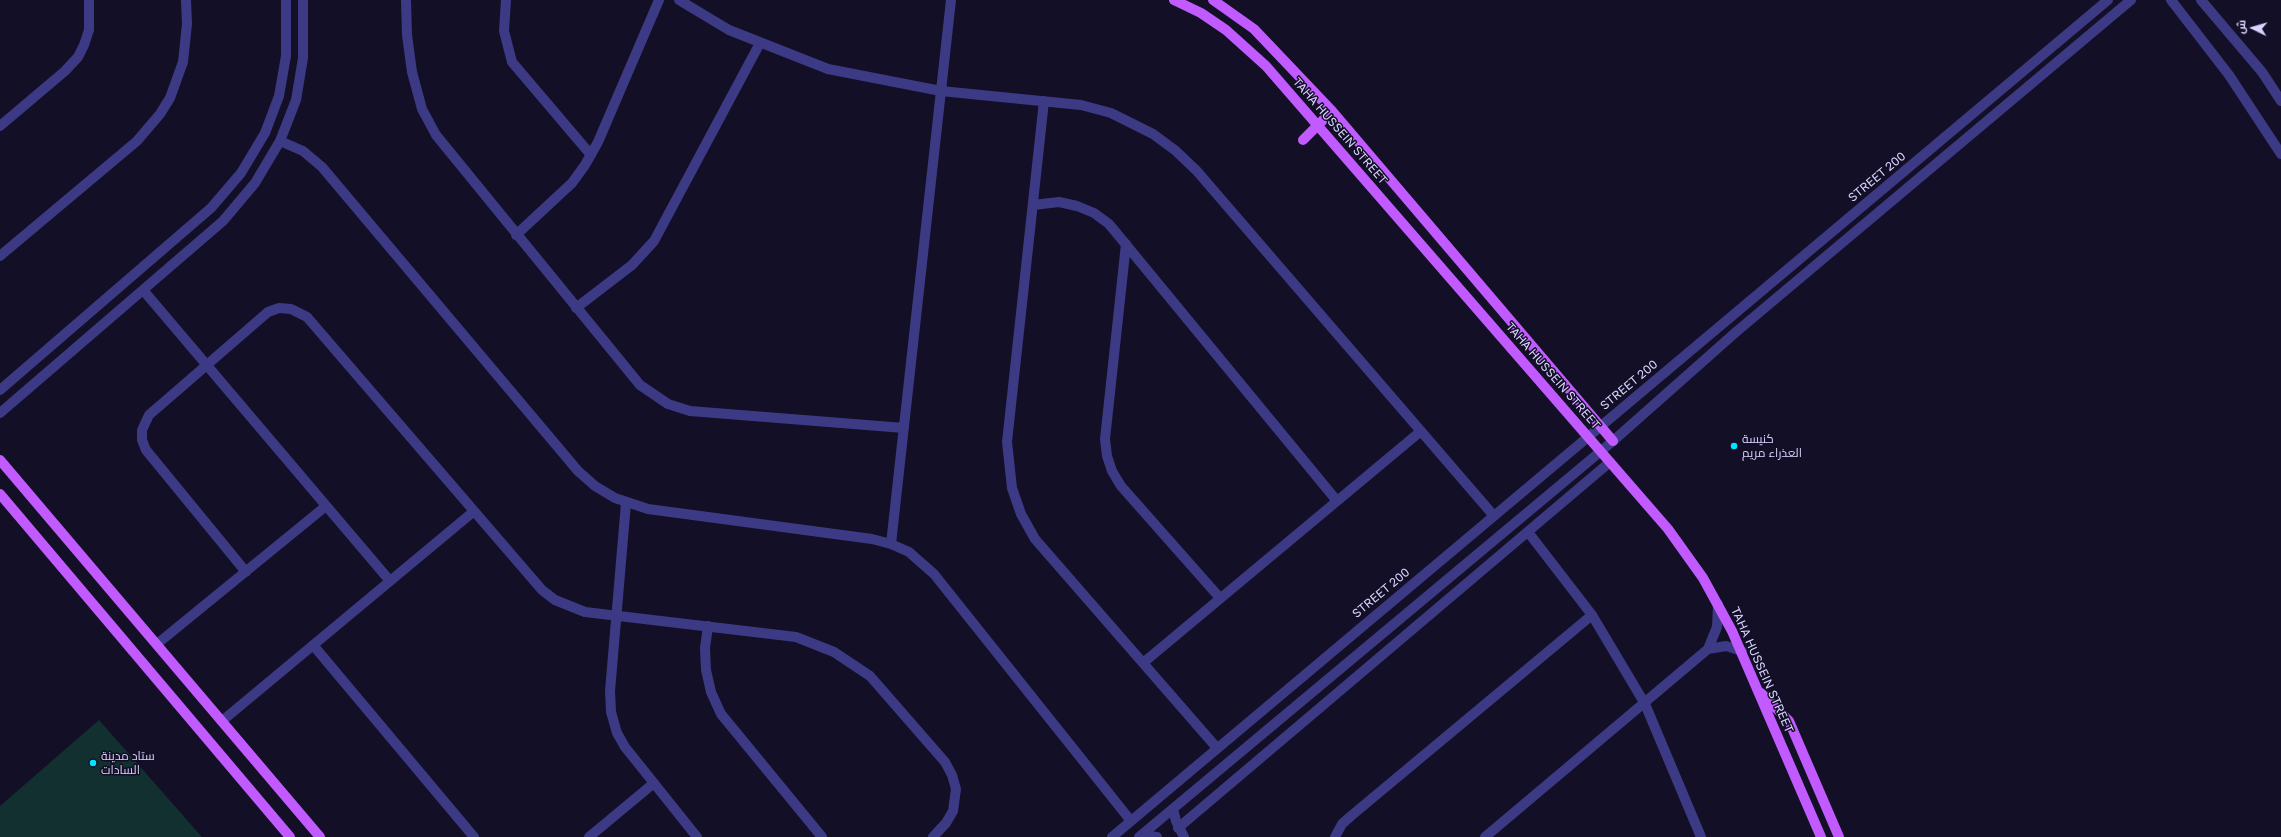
<!DOCTYPE html>
<meta charset="utf-8">
<style>
body{margin:0}
#map{position:relative;width:2281px;height:837px;overflow:hidden;background:#130f26;font-family:"Golos Text",Cairo,sans-serif}
canvas{display:block}
.north{position:absolute;left:2233px;top:8px;width:40px;height:40px;-webkit-text-stroke:3px #130f26;paint-order:stroke;rotate:275deg;font-size:11px;font-weight:700;line-height:16px;text-align:center;color:#d9d4ff}
.north::after{content:'';display:block;margin:auto;width:14px;height:18px;background:#d9d4ff;clip-path:polygon(50% 0,100% 100%,50% 72%,0 100%)}
</style>
<div id="map">
<canvas width="2281" height="837"></canvas>
<div class="north">ش</div>
</div>
<script>
const c = document.querySelector('canvas').getContext('2d');
c.lineJoin = 'round';
function fillPath(path, color) {
  c.fillStyle = color;
  c.fill(path, 'evenodd');
}
function poly(rows) {
  const path = new Path2D();
  for (const r of rows) {
    path.moveTo(r[0], r[1]);
    for (let i = 2; i < r.length; i += 2) path.lineTo(r[i], r[i + 1]);
  }
  return path;
}
function strokePath(path, color, width, dash) {
  c.strokeStyle = color;
  c.lineWidth = width;
  c.lineCap = dash ? 'butt' : 'round';
  c.setLineDash(dash || []);
  c.stroke(path);
}
function write(font, color, halo, rows, align = 'center') {
  c.font = font + ' "Golos Text",Cairo,sans-serif';
  c.lineWidth = 3;
  c.setLineDash([]);
  c.textBaseline = 'middle';
  c.strokeStyle = halo;
  c.fillStyle = color;
  for (const [text, x, y, turn = 0] of rows) {
    c.save();
    c.translate(x, y);
    c.rotate((+turn || 0) * Math.PI / 180);
    c.textAlign = isNaN(turn) ? turn : align;
    if (halo) c.strokeText(text, 0, 0);
    c.fillText(text, 0, 0);
    c.restore();
  }
}
fillPath(poly([
 [99,720,202,837,0,837,0,806]
]), '#12302f');
strokePath(poly([
 [406,0,407,35,412,72,422,109,436,135,640,385,668,404,690,411,904,428],
 [506,0,504,31,512,62,591,155],
 [679,0,729,30,828,69,941,91,1081,105,1111,113,1153,134,1176,151,1196,170,1494,516],
 [2171,0,2229,75,2281,154],
 [2201,0,2262,72,2281,101],
 [1044,101,1007,442,1012,488,1021,514,1035,539,1217,748],
 [0,126,65,71,78,57,84,45,89,30,89,0],
 [280,141,303,151,322,167,578,471,595,486,615,498,648,509,872,539,891,544,909,552,934,574,1131,821],
 [1033,205,1059,202,1077,206,1094,213,1109,224,1337,501],
 [516,235,572,183,585,165,598,142,659,0],
 [1126,244,1105,439,1107,456,1112,471,1121,486,1220,598],
 [0,256,137,141,160,114,170,98,183,62,187,24,186,0],
 [143,290,390,581],
 [576,308,632,265,654,241,760,43],
 [0,390,211,208,241,173,265,133,279,96,286,56,286,0],
 [0,413,223,221,255,183,280,141,296,100,303,58,303,0],
 [626,503,610,691,611,712,617,733,625,747,697,837],
 [1528,532,1592,615,1645,704,1701,837],
 [891,544,951,0],
 [246,572,146,450,142,440,142,430,149,415,268,312,279,308,291,309,307,317,542,590,555,600,585,612,796,637,834,652,870,676,945,762,952,775,956,789,953,811,946,823,933,837],
 [708,626,705,648,706,670,711,692,721,714,822,837],
 [157,644,326,506],
 [313,645,474,837],
 [1708,649,1726,646,1742,651],
 [1143,663,1421,431],
 [222,721,473,512],
 [1173,809,1176,821,1184,837],
 [1178,828,1610,462],
 [1142,835,1157,837],
 [589,837,654,783],
 [1112,837,2108,0],
 [1139,837,1613,441,1736,332,2131,0],
 [1335,837,1342,824,1351,816,1592,615],
 [1485,837,1708,649,1717,627,1718,604]
]), '#3d3a85', 10);
strokePath(poly([
 [1174,0,1201,13,1226,30,1266,66,1668,529,1703,578,1732,631,1821,837],
 [1213,0,1254,29,1332,111,1613,441],
 [1303,140,1332,111],
 [0,460,320,837],
 [0,494,290,837],
 [1761,693,1789,721,1839,837]
]), '#c25bff', 10);
for (const [x, y, r, color] of [
 [1734,446,4,"#00e5ff"],
 [93,763,4,"#00e5ff"]
]) {
  const dot = new Path2D();
  dot.arc(x, y, r, 0, 2 * Math.PI);
  c.fillStyle = color;
  c.fill(dot);
  strokePath(dot, '#130f26', 1.5);
}
write('12px', '#d9d4ff', '#130f26', [
 ["TAHA HUSSEIN STREET",1340,131,49],
 ["STREET 200",1877,177,-40],
 ["TAHA HUSSEIN STREET",1553,376,49],
 ["STREET 200",1629,385,-40],
 ["STREET 200",1381,593,-40],
 ["TAHA HUSSEIN STREET",1762,670,66]
]);
write('12px', '#d9d4ff', '#130f26', [
 ["كنيسة",1742,439],
 ["العذراء مريم",1742,453],
 ["ستاد مدينة",101,756],
 ["السادات",101,770]
], 'left');
</script>
